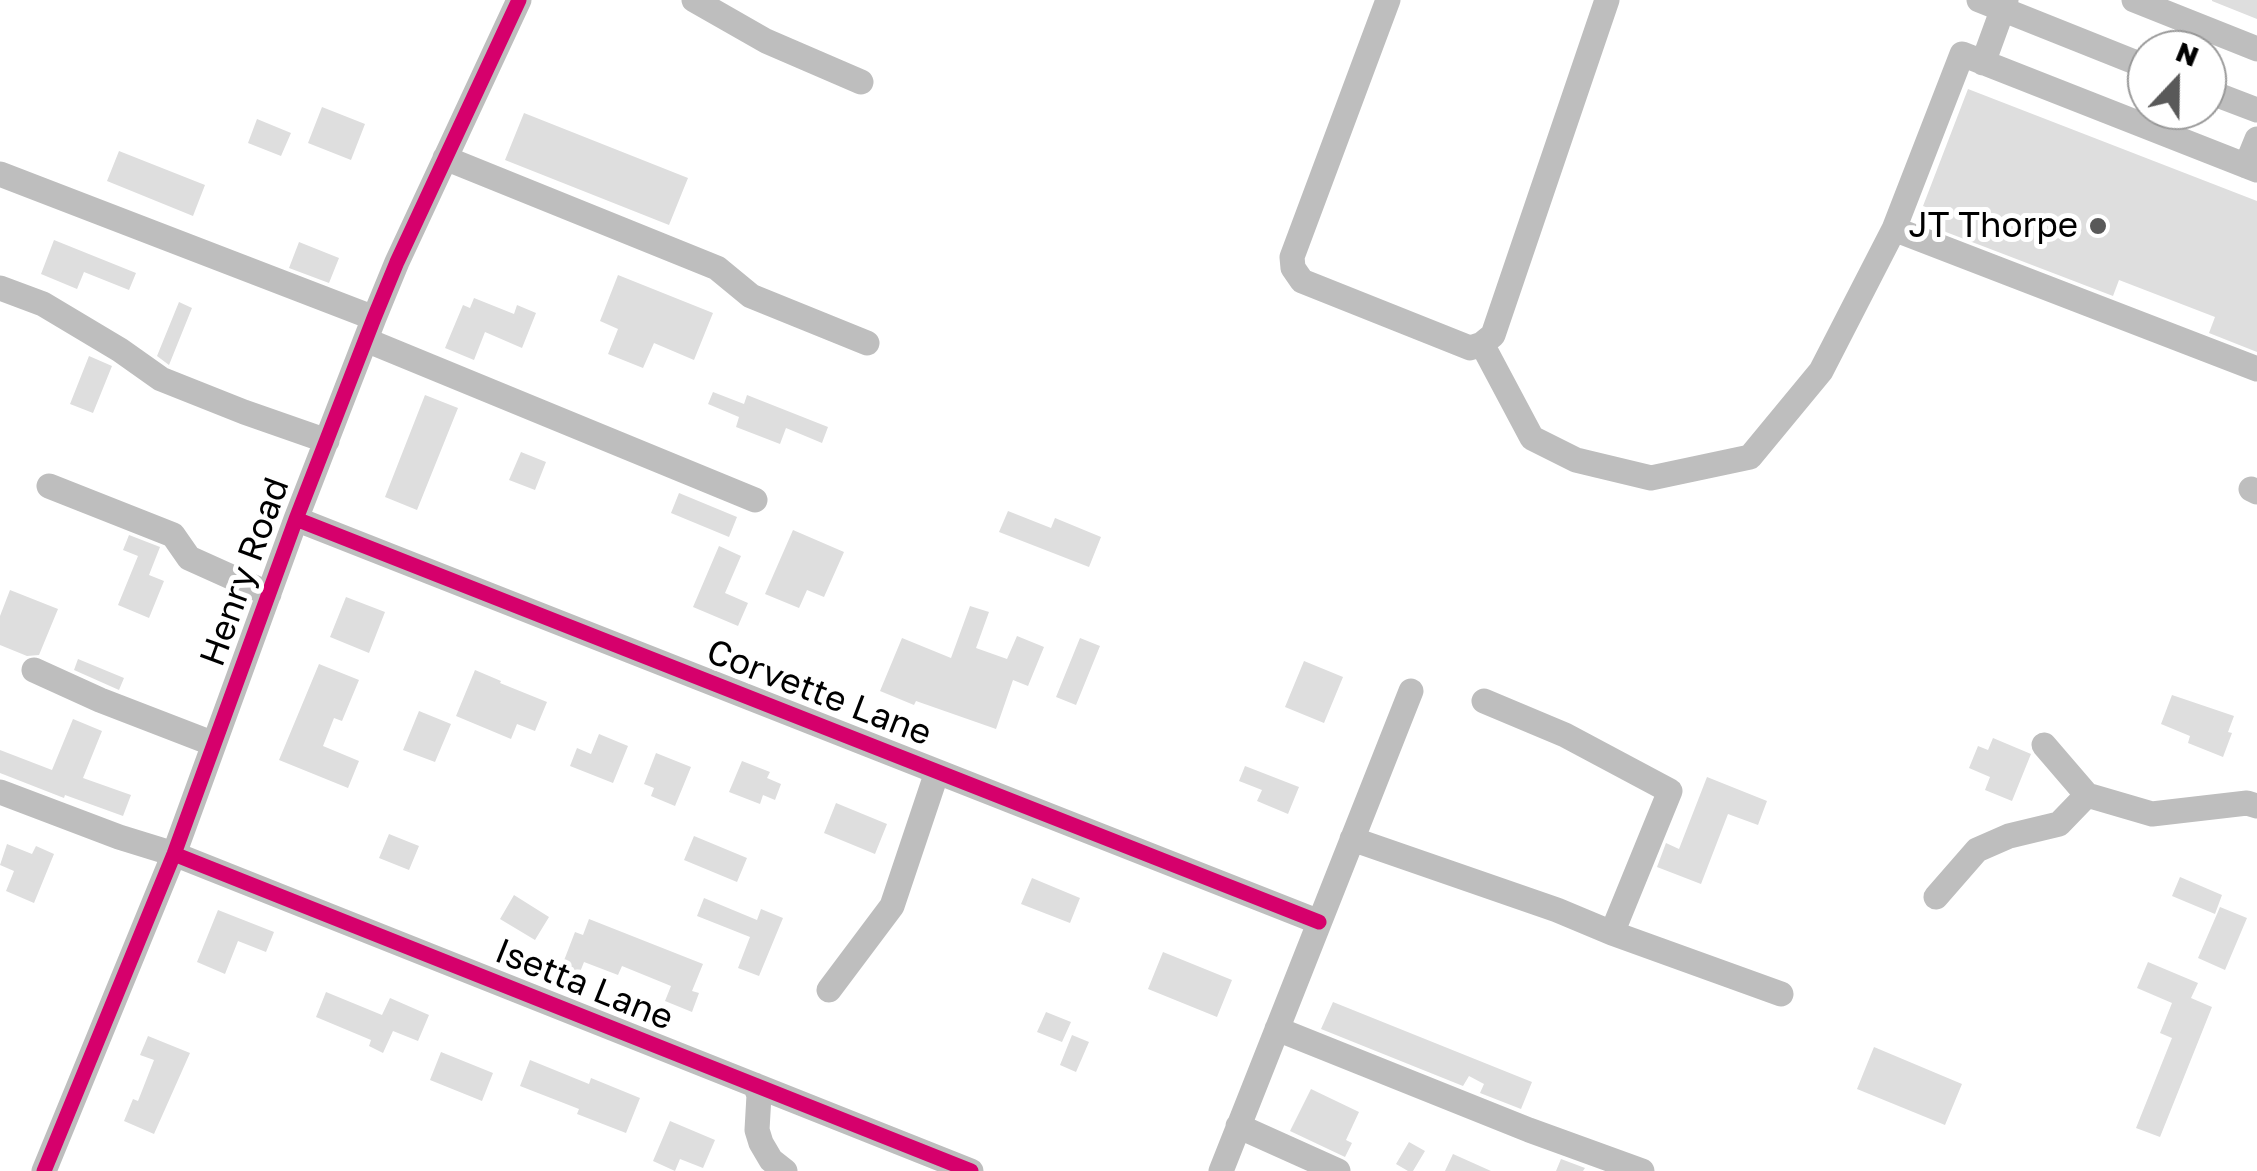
<!DOCTYPE html>
<style>
body{margin:0}
#map{position:relative;width:2257px;height:1171px;overflow:hidden;background:#fff;font-family:"Golos Text",sans-serif}
canvas{display:block}
.north{position:absolute;left:2127px;top:30px;width:100px;height:100px;box-sizing:border-box;background:#fff;border:2px solid #999;border-radius:50%;rotate:22deg;font-size:28px;font-weight:700;line-height:40px;text-align:center;color:#000}
.north::after{content:'';display:block;margin:auto;width:35px;height:45px;background:#595959;clip-path:polygon(50% 0,100% 100%,50% 72%,0 100%)}
</style>
<div id="map">
<canvas width="2257" height="1171"></canvas>
<div class="north">N</div>
</div>
<script>
const c = document.querySelector('canvas').getContext('2d');
c.lineJoin = 'round';
function fillPath(path, color) {
  c.fillStyle = color;
  c.fill(path, 'evenodd');
}
function poly(rows) {
  const path = new Path2D();
  for (const r of rows) {
    path.moveTo(r[0], r[1]);
    for (let i = 2; i < r.length; i += 2) path.lineTo(r[i], r[i + 1]);
  }
  return path;
}
function strokePath(path, color, width, dash) {
  c.strokeStyle = color;
  c.lineWidth = width;
  c.lineCap = dash ? 'butt' : 'round';
  c.setLineDash(dash || []);
  c.stroke(path);
}
function write(font, color, halo, rows, align = 'center') {
  c.font = font + ' "Golos Text",sans-serif';
  c.lineWidth = 10;
  c.setLineDash([]);
  c.textBaseline = 'middle';
  c.strokeStyle = halo;
  c.fillStyle = color;
  for (const [text, x, y, turn = 0] of rows) {
    c.save();
    c.translate(x, y);
    c.rotate((+turn || 0) * Math.PI / 180);
    c.textAlign = isNaN(turn) ? turn : align;
    if (halo) c.strokeText(text, 0, 0);
    c.fillText(text, 0, 0);
    c.restore();
  }
}
fillPath(poly([
 [2212,0,2257,0,2257,19,2212,1],
 [1968,89,2257,201,2257,352,2209,333,2215,317,2119,280,2113,296,1938,229,1944,214,1923,206],
 [322,107,365,124,351,160,308,143],
 [524,113,688,178,669,225,505,160],
 [257,119,291,133,281,156,248,143],
 [119,151,205,185,193,216,107,181],
 [54,240,136,273,129,290,84,272,77,289,41,274],
 [299,242,339,258,329,283,289,268],
 [618,275,713,313,694,360,654,343,643,368,608,354,618,329,600,321],
 [474,298,514,314,517,305,536,313,522,348,485,332,474,360,445,348,463,305,470,308],
 [179,302,192,308,169,365,157,356],
 [89,356,112,366,93,413,70,404],
 [713,392,744,404,747,395,828,427,822,443,786,428,780,444,736,427,739,417,708,404],
 [425,395,458,408,417,510,385,497],
 [521,452,546,462,535,490,509,480],
 [679,493,737,517,729,537,671,513],
 [1008,511,1051,528,1055,518,1101,537,1089,567,999,532],
 [793,530,844,552,824,597,807,590,799,608,765,594],
 [129,535,160,547,149,575,164,581,149,618,118,605,138,556,123,550],
 [719,546,741,556,725,593,748,603,738,626,693,607],
 [10,590,58,609,39,655,27,656,0,645,0,616],
 [346,597,385,612,369,653,330,637],
 [970,606,989,612,976,648,1007,659,1017,636,1044,647,1028,686,1013,680,996,729,916,701,914,705,880,691,902,638,951,658],
 [1080,638,1100,646,1076,705,1056,697],
 [78,659,124,678,119,690,74,670],
 [1304,661,1343,677,1324,723,1285,707],
 [319,664,359,680,342,721,334,718,323,746,359,761,348,788,279,760],
 [475,670,501,681,500,683,547,702,535,731,517,724,511,739,456,716],
 [2172,695,2234,716,2228,732,2232,733,2223,757,2188,743,2190,736,2161,724],
 [419,711,451,724,435,762,403,750],
 [73,719,102,731,83,778,131,795,123,816,65,795,64,798,0,773,0,750,52,770],
 [599,734,628,746,613,783,570,766,577,748,591,754],
 [1993,738,2031,754,2012,801,1985,790,1990,777,1969,768,1978,746,1988,750],
 [656,753,691,767,675,806,651,796,654,788,644,784],
 [742,761,770,772,767,778,781,784,775,800,763,795,760,804,729,792],
 [1245,766,1299,787,1288,814,1257,801,1262,790,1239,781],
 [1707,777,1767,801,1758,825,1728,814,1701,884,1657,867,1666,843,1679,849],
 [836,803,887,824,875,854,824,833],
 [389,834,419,846,409,870,379,858],
 [694,836,747,858,737,882,684,860],
 [7,844,32,854,36,846,54,854,34,903,6,891,14,871,0,865],
 [2180,877,2222,895,2215,914,2172,896],
 [1032,878,1080,898,1070,923,1021,904],
 [514,895,549,917,535,940,500,919],
 [704,898,757,920,761,909,783,918,759,976,738,968,750,937,697,916],
 [2220,907,2247,918,2225,970,2198,958],
 [218,910,274,932,266,952,238,941,225,974,197,962],
 [589,919,703,964,692,991,699,993,692,1012,665,1001,671,986,622,966,618,975,584,962,576,982,558,976,575,932,583,935],
 [1163,952,1232,980,1217,1017,1148,989],
 [2148,962,2198,983,2191,998,2212,1007,2160,1137,2136,1128,2172,1038,2160,1033,2172,1003,2137,988],
 [326,992,382,1015,390,998,429,1015,418,1041,393,1031,383,1053,369,1046,371,1040,316,1017],
 [1333,1002,1532,1082,1521,1109,1480,1093,1484,1084,1469,1076,1463,1086,1321,1029],
 [1046,1012,1071,1022,1062,1042,1037,1032],
 [1072,1035,1089,1042,1076,1072,1060,1065],
 [148,1036,190,1053,154,1134,124,1121,133,1099,138,1101,154,1060,140,1055],
 [1874,1047,1962,1084,1945,1125,1857,1089],
 [441,1052,493,1073,482,1101,430,1080],
 [530,1060,589,1084,591,1078,640,1098,626,1133,577,1114,579,1109,520,1086],
 [1311,1089,1359,1112,1346,1140,1352,1143,1345,1157,1290,1131],
 [670,1121,715,1140,703,1168,680,1159,675,1171,653,1161],
 [1409,1142,1425,1151,1413,1171,1408,1171,1396,1164],
 [1453,1154,1491,1171,1445,1171],
 [1561,1159,1585,1168,1583,1171,1556,1171]
]), '#dedede');
strokePath(poly([
 [694,0,766,41,861,82],
 [1388,0,1292,257,1293,268,1302,281,1470,348,1482,344,1493,335,1607,0],
 [1979,0,2147,67],
 [2134,0,2257,49],
 [1983,63,2006,0],
 [2207,91,2257,110],
 [445,158,717,268,751,296,867,343],
 [2246,166,2257,139],
 [0,174,374,318],
 [1894,229,2257,369],
 [0,288,43,304,120,350,161,379,244,412,327,441],
 [366,340,755,500],
 [1482,344,1532,438,1576,460,1651,478,1750,457,1821,371,1894,229,1962,54,2257,170],
 [49,486,173,535,189,558,269,594],
 [2251,489,2257,492],
 [296,519,1319,922],
 [34,670,100,700,214,744],
 [2044,745,2087,795,2152,814,2247,803,2257,806],
 [0,792,119,837,174,854,971,1171],
 [1352,839,1557,910,1612,933,1670,791,1565,735,1484,701],
 [1936,897,1977,850,2009,836,2059,824,2087,795],
 [1612,933,1781,994],
 [829,990,892,906,937,772],
 [1277,1029,1529,1130,1642,1171],
 [755,1085,759,1095,757,1130,761,1143,771,1160,785,1171],
 [1238,1126,1338,1171],
 [44,1171,174,854,296,519,374,318,397,262,519,0],
 [1221,1171,1411,691]
]), '#bebebe', 25);
strokePath(poly([
 [296,519,1319,922],
 [174,854,971,1171],
 [44,1171,174,854,296,519,374,318,397,262,519,0]
]), '#d6006c', 15);
for (const [x, y, r, color] of [
 [2098,226,10,"#595959"]
]) {
  const dot = new Path2D();
  dot.arc(x, y, r, 0, 2 * Math.PI);
  c.fillStyle = color;
  c.fill(dot);
  strokePath(dot, '#fff', 4);
}
write('35px', '#000', '#fff', [
 ["JT Thorpe",2078,226]
], 'right');
write('35px', '#000', '#fff', [
 ["Henry Road",245,572,-70],
 ["Corvette Lane",819,693,21],
 ["Isetta Lane",584,985,22]
]);
</script>
